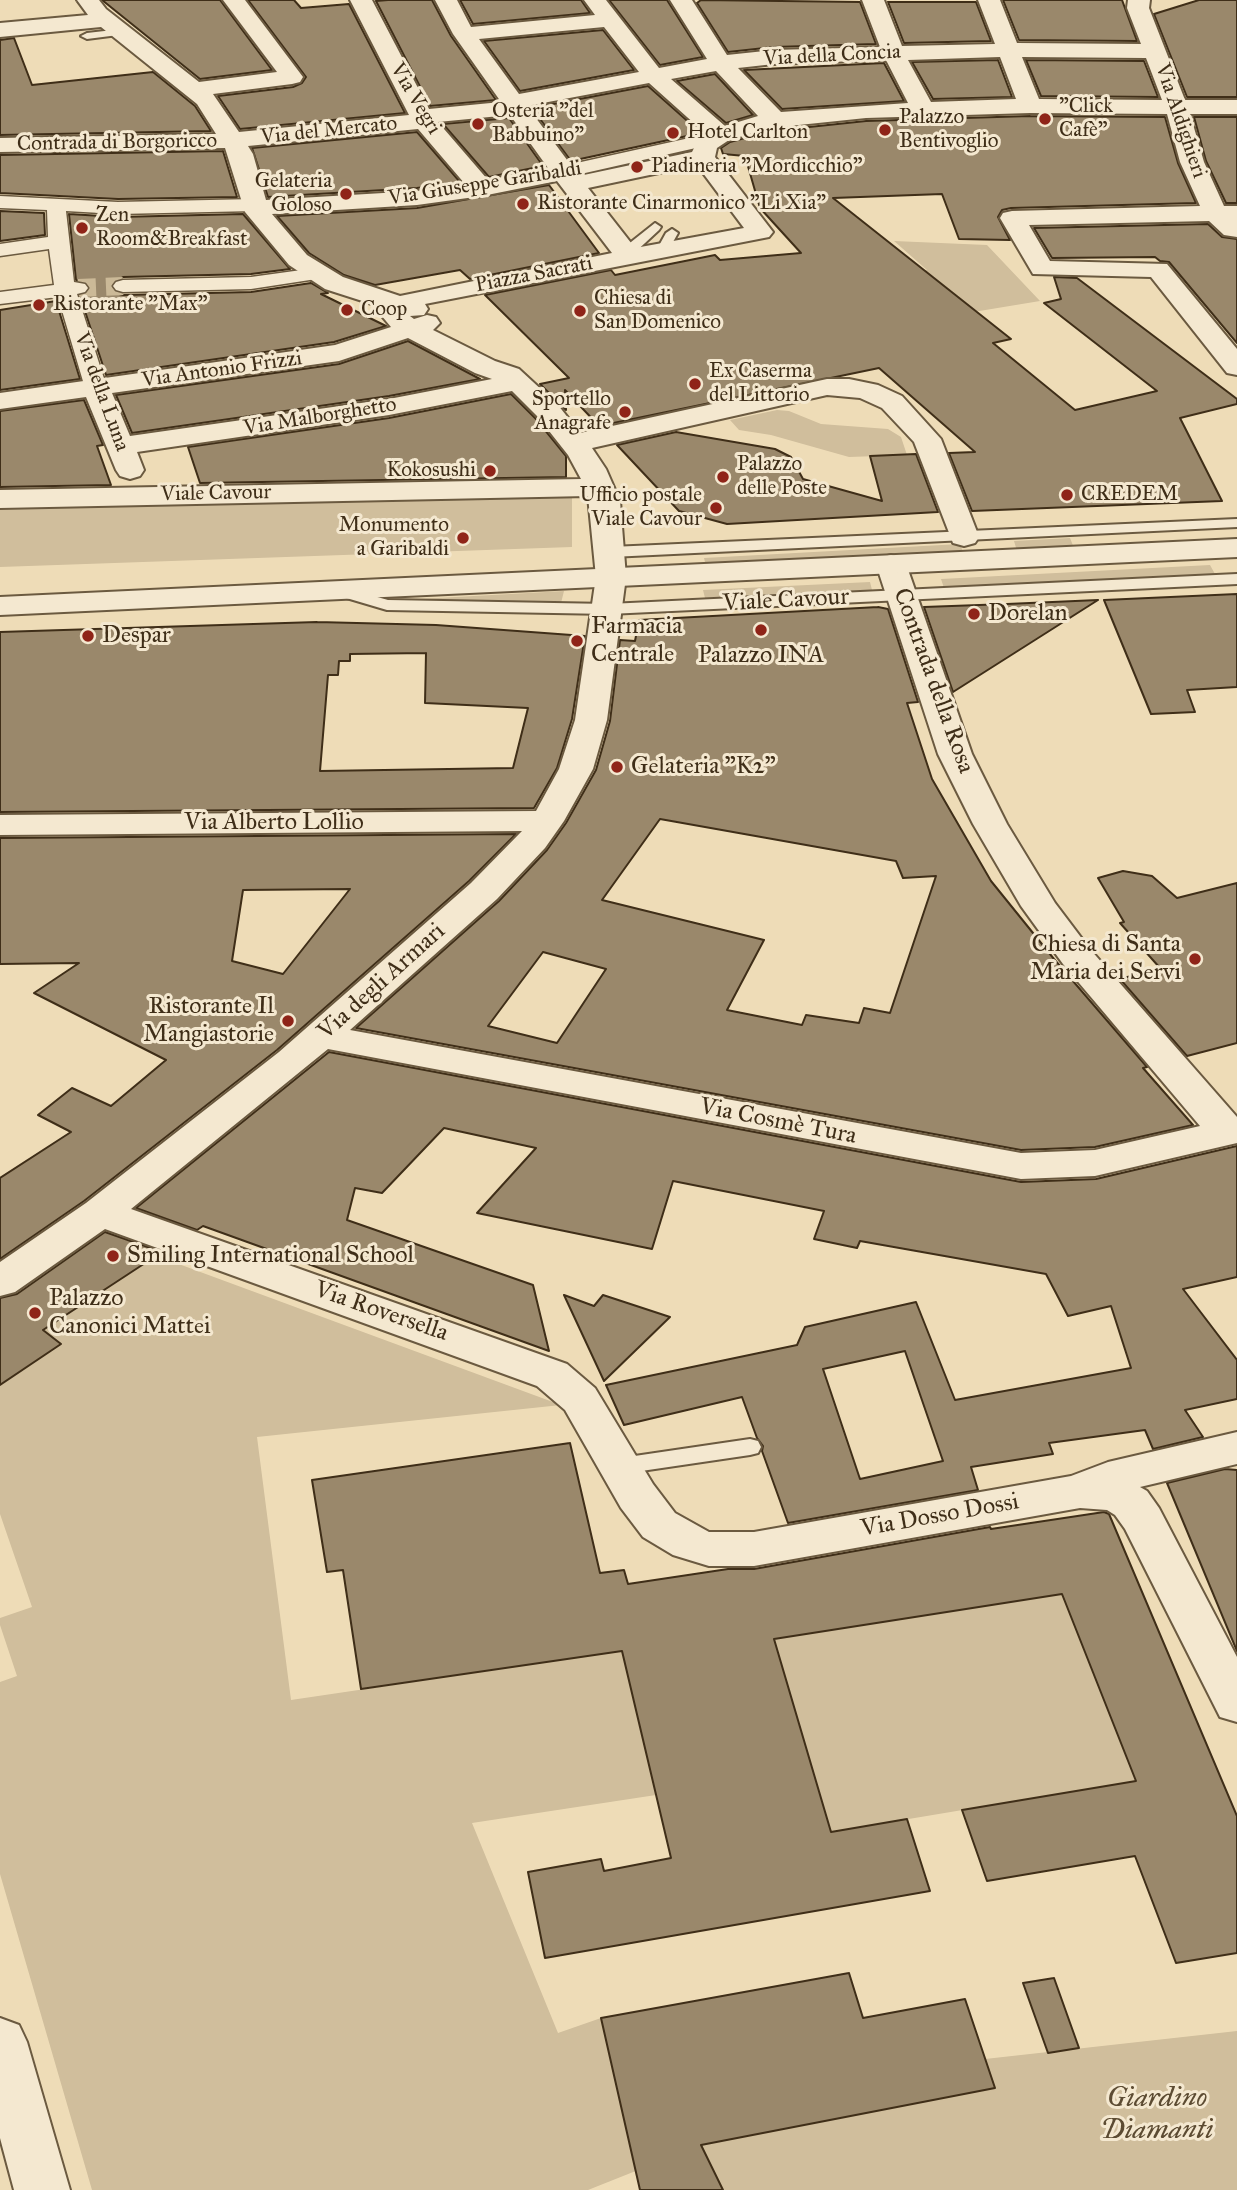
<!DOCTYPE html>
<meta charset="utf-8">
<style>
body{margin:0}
canvas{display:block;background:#eedcb7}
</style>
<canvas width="1237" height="2190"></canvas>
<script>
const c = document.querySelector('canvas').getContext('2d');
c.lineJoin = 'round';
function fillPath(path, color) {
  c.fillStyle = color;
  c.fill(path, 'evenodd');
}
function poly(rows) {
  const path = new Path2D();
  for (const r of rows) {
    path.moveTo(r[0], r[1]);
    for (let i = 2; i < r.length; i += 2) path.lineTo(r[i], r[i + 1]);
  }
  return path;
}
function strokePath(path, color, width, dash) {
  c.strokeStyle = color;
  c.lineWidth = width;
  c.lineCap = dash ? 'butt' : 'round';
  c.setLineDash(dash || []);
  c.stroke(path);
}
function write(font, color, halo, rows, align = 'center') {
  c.font = font + ' "IM FELL Great Primer",serif';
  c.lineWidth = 6;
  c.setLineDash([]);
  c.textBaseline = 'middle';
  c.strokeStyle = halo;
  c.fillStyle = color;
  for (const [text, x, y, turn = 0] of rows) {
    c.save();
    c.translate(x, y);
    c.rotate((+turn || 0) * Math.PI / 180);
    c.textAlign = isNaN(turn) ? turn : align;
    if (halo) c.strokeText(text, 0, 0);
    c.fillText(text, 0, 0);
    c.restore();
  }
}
fillPath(poly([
 [894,241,987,245,1040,301,943,317,895,278,927,270],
 [777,410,789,411,821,424,888,429,901,437,907,455,849,457,771,435,739,430,730,420],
 [572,494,572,547,0,567,0,504],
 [1070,538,1074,548,1017,551,1014,541],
 [960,544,963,552,706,566,704,558],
 [1210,565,1215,574,944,588,941,579],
 [870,582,872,590,705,598,703,590],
 [564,591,561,603,402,600],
 [157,1256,561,1405,257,1437,291,1700,622,1651,656,1795,472,1823,558,2033,601,2018,633,2158,995,2088,985,2059,1237,2031,1237,2190,723,2190,701,2145,588,2190,92,2190,0,1874,0,1682,17,1676,0,1625,0,1618,32,1607,0,1514,0,1385,61,1344,43,1330],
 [1062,1594,1136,1781,831,1832,774,1639]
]), '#d0be9c');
const building = poly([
 [102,0,220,0,272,70,200,79,102,0],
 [248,0,294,0,301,8,349,4,405,113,240,129,218,96,293,87,302,83,306,77,248,0],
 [388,0,432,0,451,36,496,100,430,106,376,1,388,0],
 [460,0,581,0,590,13,473,24,460,0],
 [609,0,667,0,703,57,660,65,609,0],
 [701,0,860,2,876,44,774,47,728,52,697,3,701,0],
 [1003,0,1122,0,1137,41,1019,40,1003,0],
 [1199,0,1237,0,1237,97,1187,97,1154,14,1199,0],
 [888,2,976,2,991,41,904,43,888,2],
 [603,30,634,70,520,91,484,41,603,30],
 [14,38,32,85,153,72,195,106,211,131,0,135,0,40,14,38],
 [998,60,1012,97,933,99,912,62,998,60],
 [1026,60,1144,61,1158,97,1041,96,1026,60],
 [884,63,904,101,782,109,744,70,884,63],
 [715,74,753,115,726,123,677,81,715,74],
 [648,86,701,133,571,161,532,108,648,86],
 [1030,116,1165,117,1178,163,1196,203,1011,208,1002,210,998,217,1010,240,959,239,942,194,833,198,1011,339,993,343,1075,410,1157,391,1044,303,1061,299,1054,277,1077,278,1237,399,1237,404,1180,418,1222,501,972,511,949,453,975,452,879,368,599,426,565,390,566,410,540,384,569,378,485,295,611,270,615,275,715,255,720,260,801,253,760,208,745,156,723,154,721,148,730,142,771,131,866,121,1030,116],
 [1194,117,1237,117,1237,203,1226,203,1206,161,1194,117],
 [509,118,543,166,489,177,443,124,509,118],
 [417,132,460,182,417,188,268,197,252,148,417,132],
 [223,151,237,197,118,199,0,193,0,155,223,151],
 [549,185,599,253,470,279,460,270,375,285,344,275,309,253,277,216,417,208,549,185],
 [0,211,44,213,45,235,0,241,0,211],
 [69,214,118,217,243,214,290,269,251,274,123,277,111,284,115,293,123,295,251,292,311,283,328,293,321,294,386,326,334,342,106,375,80,296,87,294,91,288,85,281,76,280,69,214],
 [1208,224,1222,237,1237,239,1237,343,1169,262,1160,261,1155,257,1052,258,1034,228,1208,224],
 [56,301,80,379,0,390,0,310,56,301],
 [408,341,480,379,389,396,132,433,116,395,339,364,408,341],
 [511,394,536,419,566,456,566,477,200,483,188,447,389,418,511,394],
 [84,400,103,445,97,446,111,485,0,487,0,411,84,400],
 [676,432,775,449,791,457,803,479,882,501,870,456,916,454,938,512,727,524,679,511,617,445,676,432],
 [1237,594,1237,687,1187,690,1195,712,1151,714,1104,600,1237,594],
 [1098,600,953,692,924,607,1007,604,1098,600],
 [878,607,888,609,918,702,907,703,932,779,991,881,1054,959,1147,1067,1143,1068,1193,1125,1095,1147,1021,1150,356,1028,499,901,547,850,566,823,596,770,610,721,620,640,635,641,639,620,878,607],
 [660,819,896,861,903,878,936,876,890,1013,864,1008,859,1023,806,1015,802,1025,727,1010,764,940,602,900,660,819],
 [543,952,606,969,557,1043,488,1026,543,952],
 [317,622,436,625,585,636,572,719,557,768,534,808,0,812,0,632,317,622],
 [426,653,425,703,528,708,513,768,320,771,328,675,338,675,339,661,350,661,350,654,426,653],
 [516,834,469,881,277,1050,84,1201,0,1259,0,1178,71,1132,38,1115,72,1088,111,1106,166,1060,34,993,79,963,0,964,0,838,516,834],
 [350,889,283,974,232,961,243,890,350,889],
 [1123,871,1152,876,1177,898,1237,883,1237,1043,1187,1056,1120,979,1160,968,1120,923,1124,922,1098,878,1123,871],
 [329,1052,1021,1182,1096,1179,1237,1146,1237,1277,1183,1289,1237,1360,1237,1399,1185,1410,1203,1437,1153,1449,1145,1430,1049,1443,1053,1454,971,1467,978,1490,788,1523,762,1451,763,1446,757,1438,742,1397,624,1425,606,1385,797,1345,805,1327,916,1302,955,1400,1131,1368,1111,1306,1068,1316,1046,1274,860,1241,857,1248,814,1239,824,1211,673,1181,652,1249,477,1213,536,1148,444,1128,382,1193,355,1188,347,1220,533,1285,549,1351,203,1226,197,1230,136,1208,329,1052],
 [905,1351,943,1461,860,1479,823,1369,905,1351],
 [105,1232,162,1252,43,1330,61,1344,0,1385,0,1298,17,1294,105,1232],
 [564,1295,594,1306,603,1295,670,1317,604,1381,564,1295],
 [570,1443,600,1573,624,1570,628,1584,728,1569,754,1569,990,1527,991,1529,1104,1512,1109,1514,1237,1816,1237,1953,1176,1963,1135,1856,987,1881,962,1810,1136,1781,1062,1594,774,1639,831,1832,907,1819,930,1891,545,1958,528,1872,601,1859,604,1871,671,1858,622,1651,361,1689,343,1570,327,1572,312,1480,570,1443],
 [1225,1469,1237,1470,1237,1651,1167,1483,1225,1469],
 [849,1973,863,2018,965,1999,995,2088,701,2145,723,2190,640,2190,601,2018,849,1973],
 [1054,1978,1079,2048,1048,2053,1023,1983,1054,1978]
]);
fillPath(building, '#9a886b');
strokePath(building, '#3f2e18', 2);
strokePath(poly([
 [78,288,123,286]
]), '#cbb997', 18, [18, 10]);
const service = poly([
 [122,29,128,32,126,34,87,39,81,36,87,33,122,29],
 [655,223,661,227,659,230,631,256,621,256,621,250,655,223],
 [672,229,678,233,668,251,667,254,657,254,656,251,666,233,672,229],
 [1237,519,1237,527,611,557,603,552,611,547,1237,519],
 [1237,574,1237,584,609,614,387,610,333,594,330,591,338,586,388,600,609,604,1237,574],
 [750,1439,758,1441,761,1447,758,1453,750,1455,621,1474,613,1472,610,1466,613,1460,621,1458,750,1439]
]);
const pedestrian = poly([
 [712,133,718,135,721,139,718,143,563,178,554,172,563,166,712,133],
 [0,196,118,202,255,199,265,205,255,211,118,214,66,211,74,282,85,284,88,288,85,292,77,294,107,388,104,393,96,394,88,393,85,388,58,297,0,304,0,292,54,285,49,249,0,256,0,244,48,237,47,210,0,208,0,196],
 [316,268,323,270,326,274,323,278,251,289,123,292,116,290,113,286,116,282,123,280,251,277,316,268]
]);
const minor = poly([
 [77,0,99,0,106,9,199,82,277,72,223,0,245,0,303,77,300,82,292,84,213,94,239,132,409,115,350,0,372,0,429,109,501,102,453,34,435,0,457,0,471,27,595,15,584,0,606,0,659,68,707,59,670,0,692,0,727,55,774,50,880,47,862,0,884,0,902,46,995,44,978,0,1000,0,1017,43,1141,44,1127,8,1128,0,1150,0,1149,8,1185,100,1237,100,1237,114,1190,114,1204,162,1224,206,1237,206,1237,237,1224,235,1209,221,1029,225,1050,261,1167,264,1237,349,1237,375,1227,373,1151,277,1033,274,1000,218,1003,213,1012,211,1200,206,1180,162,1167,114,1030,113,866,118,770,128,729,140,717,148,715,157,773,232,769,237,425,304,428,309,424,315,410,316,414,319,427,315,436,317,440,323,433,330,495,361,519,369,558,405,580,433,827,379,849,379,878,385,902,396,941,439,979,537,975,543,964,546,953,543,914,442,882,408,860,398,827,395,592,448,606,469,620,501,626,577,607,720,593,769,564,821,545,848,497,899,350,1030,1021,1153,1095,1150,1200,1126,1063,964,1021,906,973,824,938,754,876,564,880,558,891,555,902,558,906,564,972,754,1007,824,1055,903,1089,948,1237,1117,1237,1143,1095,1176,1021,1179,328,1049,131,1209,567,1364,595,1388,653,1484,675,1513,709,1532,754,1532,1071,1476,1108,1462,1237,1432,1237,1464,1140,1487,1147,1491,1159,1508,1237,1657,1237,1722,1220,1717,1125,1529,1115,1515,1107,1510,1080,1508,754,1566,709,1566,673,1555,643,1537,621,1508,565,1410,537,1386,105,1229,15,1292,0,1296,0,1262,86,1203,279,1052,471,883,522,831,0,835,0,815,536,811,559,769,575,720,596,577,588,496,0,508,0,490,581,479,568,455,538,417,512,391,389,415,137,452,144,470,140,476,130,479,120,476,116,470,86,397,0,409,0,393,335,345,391,327,376,309,378,306,325,289,289,265,245,212,225,148,0,152,0,138,216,134,197,104,101,27,0,37,0,23,88,15,77,0],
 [604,27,639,72,519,94,479,39,604,27],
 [1000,57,1016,99,931,102,908,60,1000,57],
 [1022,57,1146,58,1162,100,1039,99,1022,57],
 [886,60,908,103,781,112,738,68,774,64,886,60],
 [716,71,758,116,725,126,671,79,716,71],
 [649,83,706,134,698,140,692,152,579,176,527,106,649,83],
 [510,115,548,168,488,180,438,122,510,115],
 [418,129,465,184,417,191,266,200,253,154,248,146,418,129],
 [697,165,744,228,635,248,588,188,697,165],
 [557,181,612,253,400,296,343,277,307,255,272,214,417,205,482,196,557,181],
 [408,338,475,373,492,379,389,399,130,436,112,393,339,361,408,338],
 [0,2018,19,2025,27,2042,70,2190,14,2190,0,2138,0,2018]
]);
const tertiary = poly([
 [1237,539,1237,557,0,615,0,597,1237,539]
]);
strokePath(service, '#6b5a40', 4);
strokePath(pedestrian, '#6b5a40', 3);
strokePath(minor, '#6b5a40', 4);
strokePath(tertiary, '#6b5a40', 4);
fillPath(service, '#f4e8d0');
fillPath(pedestrian, '#f4e8d0');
fillPath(minor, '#f4e8d0');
fillPath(tertiary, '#f4e8d0');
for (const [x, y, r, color] of [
 [1045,119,7,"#8f2418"],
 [478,124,7,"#8f2418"],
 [885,130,7,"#8f2418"],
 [673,133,7,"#8f2418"],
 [637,167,7,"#8f2418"],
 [346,194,7,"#8f2418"],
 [523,204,7,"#8f2418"],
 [82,228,7,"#8f2418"],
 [39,305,7,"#8f2418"],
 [347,310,7,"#8f2418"],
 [580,311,7,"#8f2418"],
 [695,384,7,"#8f2418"],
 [625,412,7,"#8f2418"],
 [490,471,7,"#8f2418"],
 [723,477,7,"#8f2418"],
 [1067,495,7,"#8f2418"],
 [716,508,7,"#8f2418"],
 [463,538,7,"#8f2418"],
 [974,614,7,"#8f2418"],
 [761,630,7,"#8f2418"],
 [88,636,7,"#8f2418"],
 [577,641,7,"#8f2418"],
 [617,767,7,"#8f2418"],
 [1195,959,7,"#8f2418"],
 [288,1021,7,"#8f2418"],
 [113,1256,7,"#8f2418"],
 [35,1313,7,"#8f2418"]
]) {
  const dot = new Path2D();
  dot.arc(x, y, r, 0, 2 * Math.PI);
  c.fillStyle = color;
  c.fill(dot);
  strokePath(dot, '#f4e8d0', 2.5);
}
write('21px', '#3f2e18', '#f4e8d0', [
 ["Via della Concia",832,56,-3],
 ["Via Vegri",415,99,59],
 ["Via Aldighieri",1180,121,71],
 ["Via del Mercato",329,131,-6],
 ["Contrada di Borgoricco",117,143,-1],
 ["Via Giuseppe Garibaldi",485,184,-9],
 ["Piazza Sacrati",534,275,-11],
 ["Via Antonio Frizzi",222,370,-8],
 ["Via della Luna",101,392,70],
 ["Via Malborghetto",320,417,-9],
 ["Viale Cavour",216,494,-1]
]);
write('21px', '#3f2e18', '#f4e8d0', [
 ["\"Click",1059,107],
 ["Cafè\"",1059,131],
 ["Osteria \"del",492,112],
 ["Babbuino\"",492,136],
 ["Palazzo",899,118],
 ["Bentivoglio",899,142],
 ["Hotel Carlton",687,133],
 ["Piadineria \"Mordicchio\"",651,167],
 ["Gelateria",332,182,"right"],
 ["Goloso",332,206,"right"],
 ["Ristorante Cinarmonico \"Li Xia\"",537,204],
 ["Zen",96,216],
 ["Room&Breakfast",96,240],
 ["Chiesa di",594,299],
 ["San Domenico",594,323],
 ["Ristorante \"Max\"",53,305],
 ["Coop",361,310],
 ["Ex Caserma",709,372],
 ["del Littorio",709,396],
 ["Sportello",611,400,"right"],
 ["Anagrafe",611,424,"right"],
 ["Palazzo",737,465],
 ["delle Poste",737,489],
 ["Kokosushi",476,471,"right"],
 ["CREDEM",1081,495],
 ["Ufficio postale",702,496,"right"],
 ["Viale Cavour",702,520,"right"],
 ["Monumento",449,526,"right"],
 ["a Garibaldi",449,550,"right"]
], 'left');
write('24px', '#3f2e18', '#f4e8d0', [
 ["Viale Cavour",786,601,-3],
 ["Contrada della Rosa",933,681,70],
 ["Via Alberto Lollio",274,823],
 ["Via degli Armari",382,982,-42],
 ["Via Cosmè Tura",778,1122,11],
 ["Via Roversella",381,1312,19],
 ["Via Dosso Dossi",940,1516,-10]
]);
write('24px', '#3f2e18', '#f4e8d0', [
 ["Dorelan",988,614],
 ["Farmacia",591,627],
 ["Centrale",591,655],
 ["Despar",102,636],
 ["Palazzo INA",761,656,"center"],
 ["Gelateria \"K2\"",631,767],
 ["Chiesa di Santa",1181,945,"right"],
 ["Maria dei Servi",1181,973,"right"],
 ["Ristorante Il",274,1007,"right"],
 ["Mangiastorie",274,1035,"right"],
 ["Smiling International School",127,1256],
 ["Palazzo",49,1299],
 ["Canonici Mattei",49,1327]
], 'left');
write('italic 28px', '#5c4b32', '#f4e8d0', [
 ["Giardino",1157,2099],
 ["Diamanti",1157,2131]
]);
</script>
